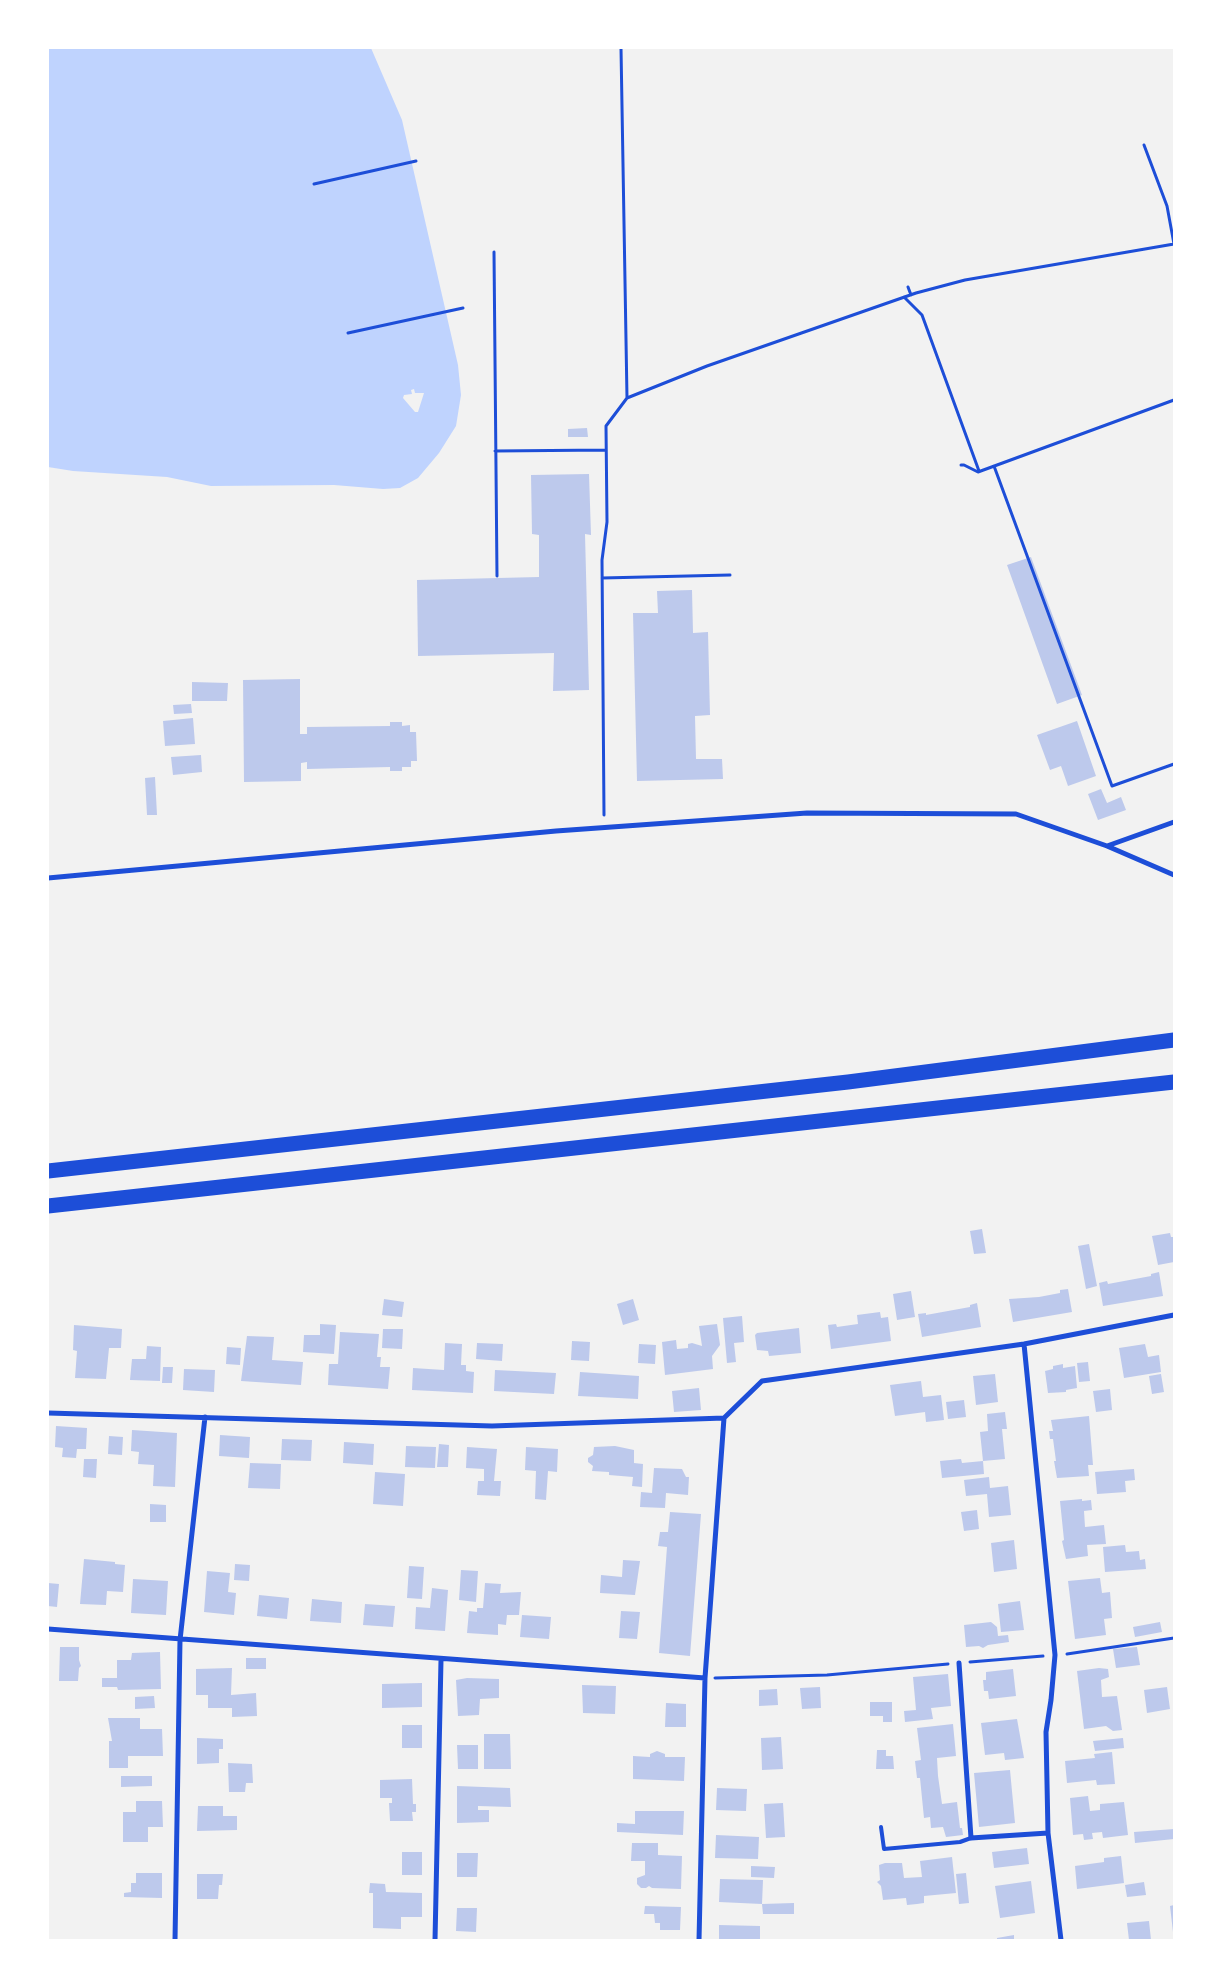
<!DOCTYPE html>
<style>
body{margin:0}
#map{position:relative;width:1222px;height:1988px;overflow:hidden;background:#f2f2f2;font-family:Commissioner,sans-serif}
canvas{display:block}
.frame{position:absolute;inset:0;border:49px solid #fff;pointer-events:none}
</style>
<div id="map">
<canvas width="1222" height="1988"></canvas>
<div class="frame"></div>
</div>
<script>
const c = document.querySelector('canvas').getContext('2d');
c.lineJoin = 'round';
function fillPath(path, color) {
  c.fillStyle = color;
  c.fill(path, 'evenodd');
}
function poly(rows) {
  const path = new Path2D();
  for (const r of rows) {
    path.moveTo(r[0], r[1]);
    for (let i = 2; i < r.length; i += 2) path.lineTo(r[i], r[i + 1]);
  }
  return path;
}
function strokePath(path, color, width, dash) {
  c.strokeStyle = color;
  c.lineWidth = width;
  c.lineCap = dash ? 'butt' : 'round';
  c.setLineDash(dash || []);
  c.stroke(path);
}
fillPath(poly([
 [48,48,371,48,402,120,458,365,461,395,456,426,439,453,418,478,400,488,383,489,334,485,211,486,167,477,73,471,48,467]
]), '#bfd3fe');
fillPath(poly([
 [414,389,415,393,424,393,418,412,415,412,403,398,404,395,412,394,411,390]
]), '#f2f2f2');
fillPath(poly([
 [587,428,588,437,568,437,568,429],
 [589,474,591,535,585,534,589,690,553,691,554,653,418,656,417,580,539,577,539,535,532,534,531,475],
 [1031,557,1082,695,1057,704,1007,565],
 [692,590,693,633,708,632,710,715,695,716,696,759,722,759,723,779,637,781,633,613,658,613,657,591],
 [300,679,300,734,307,734,307,727,390,726,390,722,402,722,402,726,410,725,410,732,416,732,417,761,411,761,411,767,402,767,402,771,390,771,390,767,307,769,307,762,301,763,301,781,244,782,243,680],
 [192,682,228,683,227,701,192,701],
 [191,704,192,713,174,714,173,705],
 [193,718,195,744,165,746,163,721],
 [1077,721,1096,776,1068,786,1061,766,1050,770,1037,735],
 [201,755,202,772,173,775,171,757],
 [155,777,157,815,147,815,145,778],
 [1101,789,1107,803,1121,797,1126,810,1098,820,1088,794],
 [982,1229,986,1253,974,1254,970,1231],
 [1170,1233,1171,1237,1174,1237,1174,1262,1158,1265,1152,1236],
 [1089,1244,1097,1286,1086,1289,1078,1246],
 [1159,1272,1163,1296,1103,1306,1099,1283,1107,1281,1108,1284,1151,1276,1151,1274],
 [1068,1289,1072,1312,1013,1322,1009,1299,1039,1297,1060,1293,1060,1290],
 [911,1291,915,1317,897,1320,893,1294],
 [384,1299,404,1302,402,1317,382,1315],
 [633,1299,639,1320,623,1325,617,1304],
 [977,1303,981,1327,922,1337,918,1314,926,1313,926,1315,970,1307,970,1305],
 [880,1312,881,1318,888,1317,891,1341,831,1349,828,1325,836,1324,837,1327,858,1324,857,1315],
 [742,1316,744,1342,734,1343,736,1362,727,1363,723,1318],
 [320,1324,336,1325,334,1354,303,1352,304,1335,320,1335],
 [717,1324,720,1345,712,1356,713,1369,665,1375,662,1342,676,1340,677,1349,688,1348,688,1344,692,1343,702,1346,699,1326],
 [74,1325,122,1329,121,1348,109,1348,106,1379,75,1378,77,1351,73,1350],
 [799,1328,801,1353,769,1356,768,1351,757,1350,755,1335,757,1333],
 [383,1329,403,1329,402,1349,382,1348],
 [340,1332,379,1334,377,1357,381,1357,380,1367,390,1367,388,1389,328,1385,329,1364,338,1364],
 [247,1336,274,1337,272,1360,303,1362,301,1385,241,1381],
 [572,1341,590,1342,589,1361,571,1360],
 [445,1343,462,1344,461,1365,466,1365,466,1371,474,1372,473,1393,412,1390,413,1368,444,1370],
 [477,1343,503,1344,502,1361,476,1359],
 [639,1344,656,1345,655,1364,638,1363],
 [1145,1344,1148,1357,1159,1355,1161,1372,1124,1378,1119,1348],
 [147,1346,161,1347,160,1381,130,1380,132,1359,146,1359],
 [227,1347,241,1348,240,1365,226,1364],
 [1088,1362,1090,1381,1079,1382,1077,1363],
 [1063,1364,1063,1368,1075,1366,1077,1388,1066,1390,1066,1392,1048,1393,1045,1371,1053,1369,1053,1366],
 [163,1367,173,1367,172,1383,162,1383],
 [184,1369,215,1370,214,1392,183,1390],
 [495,1370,556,1373,554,1394,494,1391],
 [580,1372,639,1376,638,1399,578,1396],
 [995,1374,998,1402,976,1405,973,1376],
 [1161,1374,1164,1392,1152,1394,1149,1376],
 [921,1381,923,1397,941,1395,944,1420,926,1422,925,1412,895,1416,890,1385],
 [699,1388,701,1410,674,1412,672,1391],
 [1110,1389,1112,1410,1096,1412,1093,1391],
 [964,1400,966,1417,948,1419,946,1402],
 [1005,1412,1007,1429,1002,1429,1005,1459,983,1461,980,1432,988,1431,987,1414],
 [1089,1416,1093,1465,1088,1465,1089,1476,1057,1478,1054,1461,1056,1461,1053,1439,1050,1439,1049,1431,1053,1431,1051,1420],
 [56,1426,87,1428,86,1449,77,1449,76,1458,62,1457,63,1448,55,1447],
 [132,1430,177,1433,175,1487,153,1486,154,1465,138,1464,139,1452,131,1451],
 [220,1435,250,1437,249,1458,219,1456],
 [109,1436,123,1437,122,1455,108,1454],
 [282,1439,312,1440,311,1461,281,1460],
 [344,1442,374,1444,373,1465,343,1463],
 [439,1444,449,1445,448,1467,437,1467],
 [406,1446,436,1447,435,1468,405,1467],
 [615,1446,634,1450,634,1463,643,1464,642,1487,632,1486,633,1477,609,1475,609,1472,592,1471,593,1466,588,1462,588,1458,593,1455,594,1447],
 [467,1447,497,1449,494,1481,501,1481,500,1496,477,1495,478,1481,484,1481,484,1469,466,1468],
 [526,1447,558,1449,557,1472,548,1471,546,1500,535,1499,536,1471,525,1470],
 [84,1459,97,1459,96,1478,83,1477],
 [961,1459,962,1463,983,1461,984,1474,942,1478,940,1461],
 [250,1463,281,1464,280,1489,248,1488],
 [654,1468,682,1469,686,1477,689,1477,688,1495,666,1493,665,1508,640,1507,641,1492,652,1493],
 [1134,1469,1135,1480,1125,1481,1126,1492,1097,1494,1095,1472],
 [375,1472,405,1474,403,1506,373,1504],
 [989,1477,990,1488,1008,1486,1011,1515,989,1517,987,1494,966,1496,964,1480],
 [1082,1499,1082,1501,1091,1500,1092,1510,1084,1511,1085,1527,1104,1525,1106,1544,1087,1545,1088,1556,1066,1559,1062,1541,1064,1540,1060,1501],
 [150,1504,166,1505,166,1522,150,1522],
 [977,1510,979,1529,964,1531,961,1512],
 [670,1512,701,1514,690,1656,659,1653,667,1547,658,1546,660,1532,668,1532],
 [1014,1540,1017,1569,994,1572,991,1543],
 [1125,1545,1126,1552,1139,1551,1140,1560,1145,1559,1146,1569,1105,1572,1103,1547],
 [84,1559,115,1562,115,1564,125,1565,123,1592,107,1591,106,1605,80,1604],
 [623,1560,640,1561,635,1595,600,1593,601,1575,622,1577],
 [235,1564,250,1565,249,1581,234,1580],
 [409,1566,424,1567,422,1599,407,1598],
 [461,1570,478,1571,476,1602,459,1600],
 [207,1571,230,1573,228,1592,236,1593,234,1615,204,1612],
 [1100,1578,1102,1593,1110,1592,1112,1618,1104,1619,1106,1635,1075,1639,1068,1581],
 [133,1579,168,1581,166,1615,131,1613],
 [48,1583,59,1584,57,1607,48,1606],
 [485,1583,501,1584,500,1593,521,1592,519,1615,507,1615,506,1625,498,1624,498,1635,467,1633,469,1611,477,1612,477,1608,483,1608],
 [432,1588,448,1590,445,1631,415,1629,416,1607,430,1608],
 [259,1595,289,1598,287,1619,257,1616],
 [312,1599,342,1602,341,1623,310,1621],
 [1020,1601,1024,1630,1001,1632,998,1604],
 [365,1604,395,1606,393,1627,363,1625],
 [621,1611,640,1612,637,1639,619,1638],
 [522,1615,551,1617,549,1639,520,1637],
 [991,1622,997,1627,998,1636,1008,1635,1009,1642,988,1645,983,1648,979,1646,966,1647,964,1625],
 [1160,1622,1162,1632,1135,1637,1133,1627],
 [60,1647,79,1647,79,1660,81,1666,79,1668,78,1681,59,1681],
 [1137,1647,1140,1665,1116,1668,1113,1649],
 [160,1652,161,1689,118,1690,117,1687,102,1687,102,1678,117,1678,117,1660,131,1660,132,1653],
 [246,1658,266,1658,266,1669,246,1669],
 [232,1668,231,1695,256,1693,257,1716,232,1717,232,1708,208,1708,208,1695,196,1695,196,1669],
 [1099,1668,1108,1669,1109,1677,1101,1680,1102,1697,1117,1696,1122,1730,1113,1731,1106,1726,1084,1729,1077,1671],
 [1013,1669,1016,1696,989,1699,988,1691,984,1691,983,1680,986,1680,986,1672],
 [948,1674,951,1706,931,1708,933,1719,905,1722,904,1711,916,1710,913,1677],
 [467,1678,499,1679,499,1698,480,1699,479,1715,458,1716,456,1680],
 [422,1683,422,1707,382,1708,382,1684],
 [582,1685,616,1686,615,1714,583,1713],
 [820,1687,821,1708,802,1709,800,1688],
 [1167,1687,1170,1709,1147,1713,1144,1690],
 [777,1689,778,1705,759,1706,759,1690],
 [154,1696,155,1708,135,1709,135,1697],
 [870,1702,892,1702,892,1722,883,1722,883,1716,870,1716],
 [666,1703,686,1704,686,1727,665,1727],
 [108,1718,140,1718,140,1729,162,1729,163,1756,128,1756,128,1768,109,1768,109,1741,112,1741],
 [1017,1719,1024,1758,1005,1760,1004,1753,985,1755,981,1723],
 [953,1724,956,1756,937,1758,938,1776,942,1804,957,1802,960,1828,962,1828,963,1835,946,1837,943,1827,931,1828,930,1817,924,1818,920,1778,917,1778,915,1761,921,1760,917,1728],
 [402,1725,422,1725,422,1748,402,1748],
 [484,1734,510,1734,511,1769,484,1769],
 [781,1737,783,1769,762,1770,761,1738],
 [197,1738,223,1739,223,1749,219,1749,219,1763,197,1764],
 [1123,1738,1124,1748,1095,1751,1093,1741],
 [457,1745,478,1745,478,1769,458,1769],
 [877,1750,886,1750,886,1756,893,1756,894,1769,876,1769],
 [657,1751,665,1754,665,1757,685,1757,684,1781,633,1779,633,1756,650,1757,650,1754],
 [1112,1752,1115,1784,1097,1785,1096,1780,1067,1783,1065,1761,1095,1758,1094,1754],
 [228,1763,252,1764,253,1783,246,1783,245,1792,229,1792],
 [1010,1770,1015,1823,979,1827,974,1773],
 [121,1776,152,1776,152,1786,121,1787],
 [412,1779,413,1804,416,1804,416,1812,412,1812,413,1821,390,1821,389,1803,392,1803,392,1798,380,1798,380,1780],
 [457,1786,510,1788,511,1807,478,1806,478,1810,489,1810,489,1822,457,1823],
 [717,1788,747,1789,746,1811,716,1810],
 [1088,1796,1090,1811,1100,1810,1100,1804,1124,1802,1128,1835,1103,1838,1102,1832,1092,1833,1093,1839,1084,1840,1083,1834,1073,1835,1070,1798],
 [136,1801,162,1801,163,1827,148,1827,148,1842,123,1842,123,1812,136,1812],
 [783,1803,785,1837,766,1838,764,1804],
 [198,1806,223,1806,223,1816,237,1816,237,1830,197,1831],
 [635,1811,684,1811,683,1835,617,1832,617,1823,635,1824],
 [1174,1829,1174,1839,1135,1843,1134,1832],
 [716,1835,759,1837,758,1859,715,1858],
 [632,1843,658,1843,658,1855,682,1856,681,1889,652,1888,649,1886,646,1888,641,1888,637,1884,637,1878,645,1875,645,1861,631,1861],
 [1027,1848,1029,1864,994,1868,992,1852],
 [402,1852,422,1852,422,1875,402,1875],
 [457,1853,478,1853,477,1877,457,1877],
 [1121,1856,1124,1883,1077,1889,1075,1866,1104,1862,1104,1858],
 [952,1857,956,1893,924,1896,924,1903,917,1904,907,1905,906,1898,883,1900,881,1886,877,1882,880,1880,879,1865,885,1863,902,1863,904,1878,922,1877,920,1861],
 [751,1866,775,1867,774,1878,751,1877],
 [136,1873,162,1873,162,1898,124,1897,124,1893,131,1892,131,1883,136,1883],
 [966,1873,969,1903,959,1904,956,1874],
 [197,1874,223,1874,222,1885,219,1885,218,1899,197,1899],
 [720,1879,763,1880,762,1904,719,1902],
 [1031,1881,1035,1913,1000,1918,995,1886],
 [1144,1882,1146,1895,1127,1897,1125,1885],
 [370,1883,385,1884,386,1892,422,1893,422,1917,401,1917,401,1929,373,1928,373,1893,369,1893],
 [794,1903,794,1914,763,1914,762,1904],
 [1174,1905,1174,1932,1173,1932,1170,1906],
 [645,1906,681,1907,680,1930,660,1930,660,1923,655,1923,654,1914,644,1914],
 [457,1908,477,1908,476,1932,456,1931],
 [1149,1921,1151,1940,1129,1940,1127,1923],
 [719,1925,760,1926,760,1940,719,1940],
 [1014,1935,1014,1940,997,1940,997,1938]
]), '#bdc9ec');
strokePath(poly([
 [314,184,416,161],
 [494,252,497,576],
 [908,287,911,295],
 [904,297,922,315,979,471],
 [348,333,463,308],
 [627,398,707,366,916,293,965,280,1174,244,1167,206,1144,145],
 [495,451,606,450],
 [961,465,964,465,978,472,1174,400],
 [994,466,1112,786,1174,764],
 [602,578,730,575],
 [604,815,602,560,607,522,606,426,627,398,621,48],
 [1067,1654,1174,1638],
 [970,1662,1043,1656],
 [715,1678,827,1675,948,1664]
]), '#1d4ed8', 3);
strokePath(poly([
 [881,1827,884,1849,960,1842,971,1838]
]), '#1d4ed8', 4);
strokePath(poly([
 [1107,846,1174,822],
 [48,878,556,831,807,813,1016,814,1107,846,1174,875],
 [1024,1344,1055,1655,1051,1700,1046,1732,1048,1833,1061,1940],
 [48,1413,492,1426,724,1418,762,1381,1024,1344,1174,1315],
 [48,1629,705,1678],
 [959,1663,971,1838,1048,1833],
 [175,1940,180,1640,205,1417],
 [435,1940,441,1660],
 [699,1940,705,1678,724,1418]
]), '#1d4ed8', 5);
strokePath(poly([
 [48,1171,848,1082,1174,1040],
 [48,1206,1174,1082]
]), '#1d4ed8', 15);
</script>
